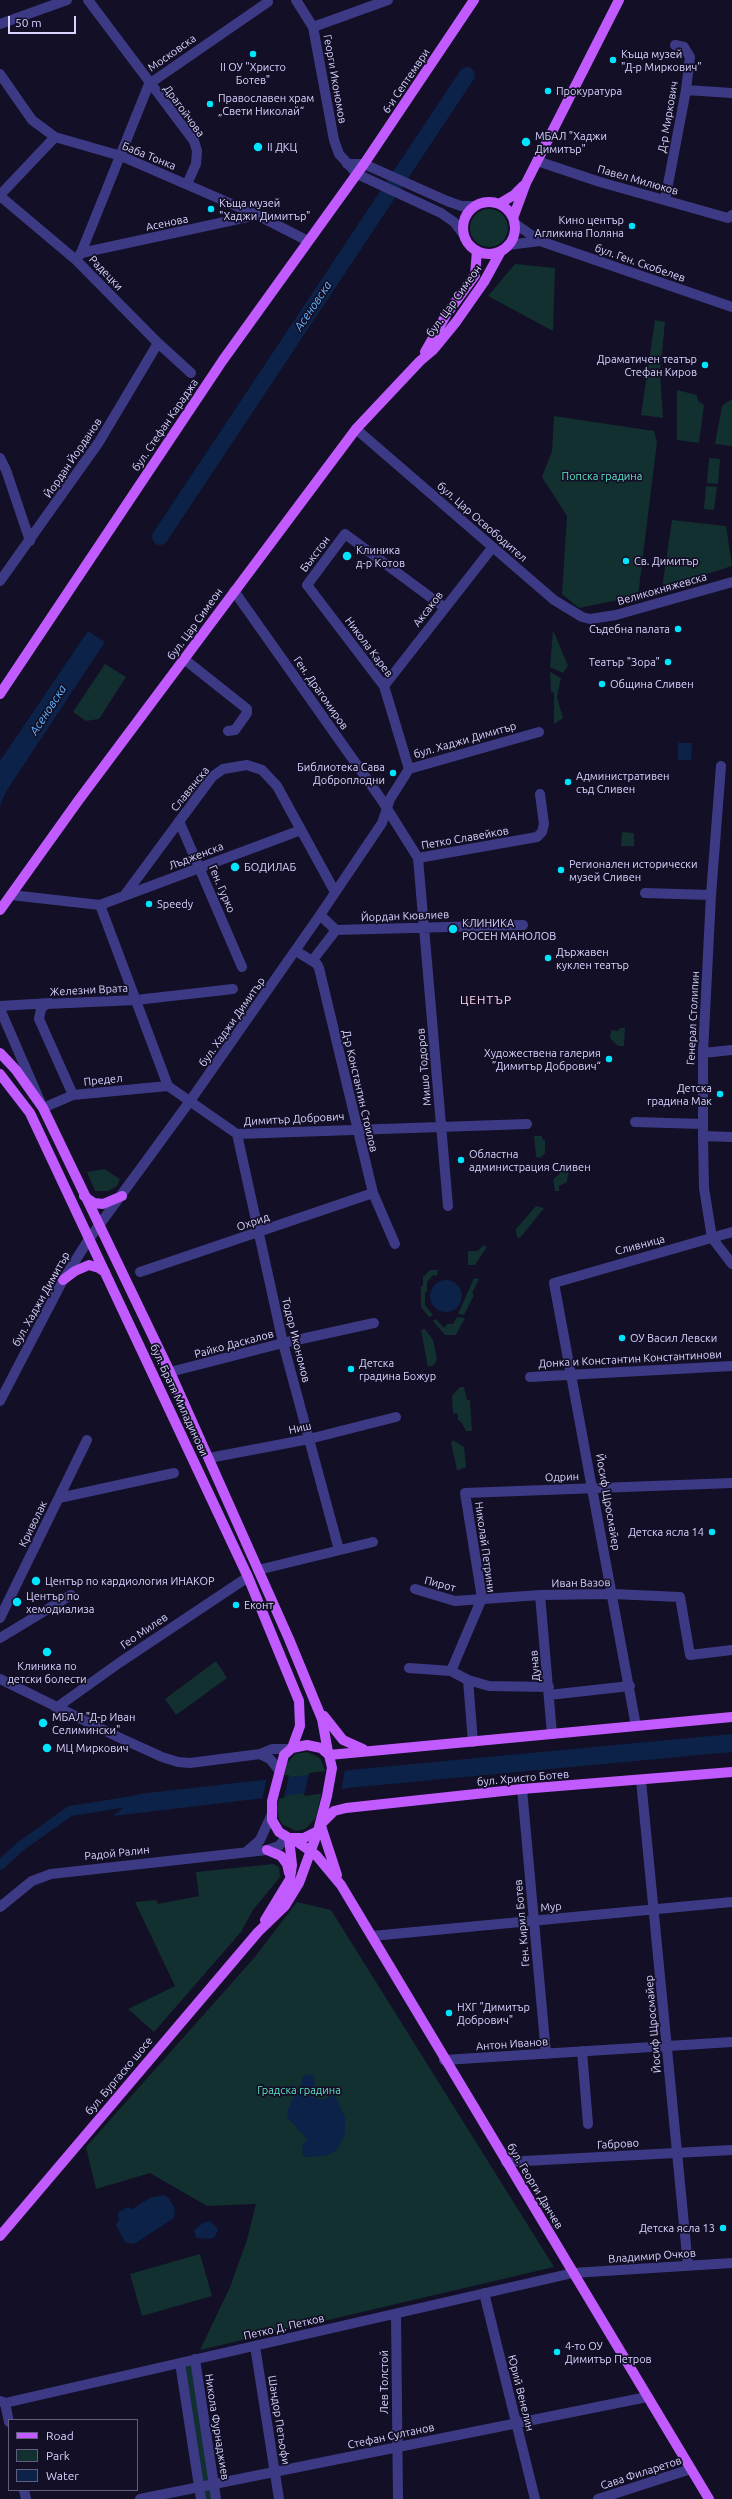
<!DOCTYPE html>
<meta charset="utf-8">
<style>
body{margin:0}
#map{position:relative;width:732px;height:2499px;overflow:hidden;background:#130f26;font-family:Ubuntu,sans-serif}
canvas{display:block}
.legend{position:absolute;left:8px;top:2419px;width:130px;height:72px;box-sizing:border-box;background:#130f26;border:1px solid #625e7d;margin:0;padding:5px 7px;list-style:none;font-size:12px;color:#d9d4ff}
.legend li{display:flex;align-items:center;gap:8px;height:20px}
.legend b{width:20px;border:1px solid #625e7d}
.scale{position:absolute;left:8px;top:16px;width:68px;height:18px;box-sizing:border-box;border:2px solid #d9d4ff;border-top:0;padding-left:5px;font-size:12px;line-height:14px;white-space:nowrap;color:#d9d4ff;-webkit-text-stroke:3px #130f26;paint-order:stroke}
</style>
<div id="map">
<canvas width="732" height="2499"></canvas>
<ul class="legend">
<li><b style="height:5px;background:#c25bff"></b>Road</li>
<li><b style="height:11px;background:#12302f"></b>Park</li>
<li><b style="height:11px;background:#0c2248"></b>Water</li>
</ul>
<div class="scale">50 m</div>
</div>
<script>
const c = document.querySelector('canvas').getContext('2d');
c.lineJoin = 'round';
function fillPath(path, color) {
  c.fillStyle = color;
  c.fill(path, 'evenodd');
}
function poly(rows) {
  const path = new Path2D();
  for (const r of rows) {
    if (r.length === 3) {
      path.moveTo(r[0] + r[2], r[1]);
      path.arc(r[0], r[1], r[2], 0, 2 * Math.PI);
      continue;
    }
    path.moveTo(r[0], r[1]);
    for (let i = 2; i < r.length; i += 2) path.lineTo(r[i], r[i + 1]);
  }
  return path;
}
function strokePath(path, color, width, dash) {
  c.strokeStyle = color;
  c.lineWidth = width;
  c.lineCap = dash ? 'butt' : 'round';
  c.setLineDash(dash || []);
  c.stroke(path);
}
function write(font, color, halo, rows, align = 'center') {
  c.font = font + ' Ubuntu,sans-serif';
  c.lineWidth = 3.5;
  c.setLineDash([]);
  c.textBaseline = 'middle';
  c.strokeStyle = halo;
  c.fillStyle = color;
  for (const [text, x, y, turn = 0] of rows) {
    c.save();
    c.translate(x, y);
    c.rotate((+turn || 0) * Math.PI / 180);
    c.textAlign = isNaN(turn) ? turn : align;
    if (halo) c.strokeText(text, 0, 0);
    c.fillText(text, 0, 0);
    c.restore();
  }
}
fillPath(poly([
 [489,228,19],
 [515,264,555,268,553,331,488,296],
 [655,320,665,322,660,373,663,418,641,415],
 [677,390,697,395,698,401,704,405,699,443,677,440],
 [732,399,732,446,715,444,722,406],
 [554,416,654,431,657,442,638,596,579,608,562,594,567,516,542,477,552,451],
 [709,458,720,459,718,484,707,483],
 [706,486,717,487,714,510,704,509],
 [672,520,726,526,732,566,662,588],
 [553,630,568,666,563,673,550,667],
 [105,664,126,677,99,719,86,721,73,712],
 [550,672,561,678,557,697,563,718,554,724,554,693,551,691],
 [622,832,634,833,634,846,621,846],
 [620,1028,625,1028,624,1046,618,1046,610,1038,611,1030,618,1031],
 [534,1136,542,1136,542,1139,545,1140,545,1153,540,1158,536,1157],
 [104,1169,120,1179,117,1186,108,1191,95,1191,87,1172],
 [564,1169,569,1169,567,1182,559,1186,559,1191,555,1191,553,1180],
 [536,1206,544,1208,520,1238,517,1237,516,1229],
 [483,1245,487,1247,475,1265,468,1265,468,1251,478,1251],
 [430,1270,438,1270,437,1276,433,1275,427,1282,427,1292,425,1292,425,1305,433,1315,429,1317,421,1307,421,1286,423,1286,423,1277],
 [474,1278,479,1279,472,1293,474,1295,464,1315,458,1314],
 [457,1317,465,1318,456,1335,445,1335,433,1321,436,1319,443,1327,445,1327,447,1324,453,1324],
 [425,1329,433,1340,437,1359,434,1365,428,1367,421,1330],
 [460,1387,464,1387,467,1400,470,1400,472,1431,466,1431,462,1423,458,1420,458,1414,453,1413,452,1396],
 [453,1440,464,1447,466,1467,459,1470,457,1470,451,1443],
 [216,1661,227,1678,176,1715,165,1699],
 [307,1752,320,1758,326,1772,316,1818,305,1829,296,1831,282,1824,279,1819,277,1808,287,1763,295,1754],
 [273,1864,279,1867,280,1877,253,1910,241,1932,154,2032,128,2009,175,1986,135,1902,156,1900,158,1904,199,1896,196,1872],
 [297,1902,331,1910,554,2267,200,2350,230,2287,247,2240,256,2204,207,2206,150,2173,96,2189,86,2147,254,1958],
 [200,2254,212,2296,142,2316,130,2274],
 [195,2359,216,2499,201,2499,180,2363]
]), '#12302f');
fillPath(poly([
 [88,631,105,642,7,790,0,805,0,761],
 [678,743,692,743,691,760,678,760],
 [446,1296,16],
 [732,1734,732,1752,358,1787,113,1816,139,1794,360,1769],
 [313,2074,315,2083,311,2097,321,2100,335,2095,345,2118,345,2134,337,2150,325,2156,303,2157,302,2146,307,2139,288,2118,287,2112,291,2102,300,2089,303,2076],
 [165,2195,169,2198,175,2209,174,2218,134,2244,125,2242,116,2225,119,2221,118,2213,127,2207,132,2209,152,2197],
 [210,2221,218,2229,215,2237,211,2239,196,2238,194,2230,203,2223]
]), '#0c2248');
fillPath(poly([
 [345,1769,341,1791,304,1796,309,1773],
 [289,1775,284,1798,262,1801,267,1777]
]), '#130f26');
strokePath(poly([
 [0,1865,21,1846,70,1811,145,1799]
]), '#0c2248', 10);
strokePath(poly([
 [160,537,467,75]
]), '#0c2248', 16);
strokePath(poly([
 [88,0,194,141,197,151,196,164,187,184],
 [296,0,313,27,334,140,339,154,357,174,441,213,454,222,464,235],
 [0,24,67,0],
 [313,27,388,0],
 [0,74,32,120,55,137,121,156,257,215,308,241],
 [686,90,732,93],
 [537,161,600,182,728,218,732,215],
 [347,164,364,164,447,201,461,206,474,206],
 [0,195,55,137],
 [0,196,76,260,158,343,191,373],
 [665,200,686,90,690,57,684,47,675,45],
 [514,223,540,241,732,307],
 [508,245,540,241],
 [81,253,257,215],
 [76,260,81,253,149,84,268,2],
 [356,429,554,600,582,617,590,619,616,615,732,582],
 [0,458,6,470,30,541],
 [0,581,99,442,158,343],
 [234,591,381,799,418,858],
 [184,659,247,709,247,713,235,730,228,731],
 [384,686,492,548],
 [721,766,711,895,703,1053,703,1136,704,1188,712,1238,732,1264],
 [409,769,384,686,307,585,345,534,445,608],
 [409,769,539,732],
 [179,821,242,967],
 [418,858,448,1206],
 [418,858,537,837,542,832,544,824,540,794],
 [645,893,711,895],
 [11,895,100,905,301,830],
 [124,896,212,777,223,769,247,765,262,770,277,786,335,892],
 [100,905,168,1086,237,1134,527,1124],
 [336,930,523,925],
 [296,951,317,964,319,968,373,1193,395,1244],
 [312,961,336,930,320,915],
 [0,1006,50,1003],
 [0,1009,43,1108,73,1095,168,1086],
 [703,1053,732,1050],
 [73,1095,39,1019,41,1009,46,1004,136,1000,233,989],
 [635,1122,703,1124],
 [237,1134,283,1343,339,1550],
 [703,1136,732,1137],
 [140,1272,373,1193],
 [170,1372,283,1343,374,1323],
 [530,1377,732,1366],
 [0,1401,63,1280,89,1239,190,1101,320,915,382,823,390,799,409,769],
 [209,1458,309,1439,396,1417],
 [59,1498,174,1473],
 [258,1570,373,1542],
 [415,1589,455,1601,540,1595,613,1594,680,1597,690,1655,732,1650],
 [540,1595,552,1734],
 [0,1618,87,1440],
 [0,1638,71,1595],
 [409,1668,451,1671,468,1680,489,1686,549,1687],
 [451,1671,482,1598,465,1493,732,1483],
 [0,1679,118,1737,162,1757,178,1762,190,1763,260,1754,272,1749,289,1749],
 [468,1680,473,1742],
 [549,1695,630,1686],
 [56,1708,119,1663,248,1577],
 [636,1726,554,1283,732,1232],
 [260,1754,270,1759,279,1770],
 [641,1780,688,2266],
 [522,1789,546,2054],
 [246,1852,260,1840,271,1816],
 [0,1907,32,1881,51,1874,267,1850,279,1846,286,1837],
 [372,1936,732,1902],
 [582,2051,588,2124],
 [444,2060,732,2042],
 [506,2162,732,2150],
 [484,2293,535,2499],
 [396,2314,398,2499],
 [255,2346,279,2499],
 [195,2359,216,2499],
 [180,2363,201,2499],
 [0,2401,5,2403,573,2273,732,2263],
 [5,2403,9,2422],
 [24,2490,26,2499],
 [140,2499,647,2397],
 [598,2499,691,2469]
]), '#3d3a85', 10);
strokePath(poly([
 [489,228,26],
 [499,204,514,195,523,186],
 [513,218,526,183,619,0],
 [425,352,446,315,475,275,477,251],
 [0,694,223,360,364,164,474,0],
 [0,910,78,801,356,429,420,361,433,350,456,322,484,282,501,251],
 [0,1053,16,1070,43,1108,170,1372,289,1639,322,1719,328,1752],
 [0,1074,30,1113,248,1577,299,1701,300,1726,292,1748],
 [84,1196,94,1203,103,1204,122,1196],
 [63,1280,75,1271,89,1265,99,1268,105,1272],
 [324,1716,343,1740,363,1749],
 [307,1745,321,1748,329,1755,332,1768,327,1796,318,1831,304,1838,289,1838,279,1832,272,1820,272,1801,284,1755,292,1748,307,1745],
 [329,1755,732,1717],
 [321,1824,334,1811,346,1808,522,1789,732,1772],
 [321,1826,337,1875],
 [293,1839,316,1855,341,1885,709,2499],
 [267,1850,281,1856,287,1864,289,1873],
 [265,1920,290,1879,292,1865,289,1838],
 [0,2236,258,1932,285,1906,299,1883,318,1831]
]), '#c25bff', 10);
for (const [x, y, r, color] of [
 [253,54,4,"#00e5ff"],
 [613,60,4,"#00e5ff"],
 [548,91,4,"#00e5ff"],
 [210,104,4,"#00e5ff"],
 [526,142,5,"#00e5ff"],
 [258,147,5,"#00e5ff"],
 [211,209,4,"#00e5ff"],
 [632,226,4,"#00e5ff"],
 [705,365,4,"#00e5ff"],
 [347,556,5,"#00e5ff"],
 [626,561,4,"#00e5ff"],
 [678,629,4,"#00e5ff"],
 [668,662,4,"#00e5ff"],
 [602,684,4,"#00e5ff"],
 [393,773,4,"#00e5ff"],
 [568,782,4,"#00e5ff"],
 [235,867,5,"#00e5ff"],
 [561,870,4,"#00e5ff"],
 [149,904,4,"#00e5ff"],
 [453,929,5,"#00e5ff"],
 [548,958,4,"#00e5ff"],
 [609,1059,4,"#00e5ff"],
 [720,1094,4,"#00e5ff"],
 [461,1160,4,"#00e5ff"],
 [622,1338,4,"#00e5ff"],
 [351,1369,4,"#00e5ff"],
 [712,1532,4,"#00e5ff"],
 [36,1581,5,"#00e5ff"],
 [17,1602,5,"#00e5ff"],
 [236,1605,4,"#00e5ff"],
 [47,1652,5,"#00e5ff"],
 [43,1723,5,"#00e5ff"],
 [47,1748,5,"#00e5ff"],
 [449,2013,4,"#00e5ff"],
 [723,2228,4,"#00e5ff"],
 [557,2352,4,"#00e5ff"]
]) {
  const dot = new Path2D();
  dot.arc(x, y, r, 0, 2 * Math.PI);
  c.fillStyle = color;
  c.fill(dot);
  strokePath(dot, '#130f26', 1.5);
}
write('11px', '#d9d4ff', '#130f26', [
 ["Московска",172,53,-35],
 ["Георги Икономов",335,79,80],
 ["6-и Септември",406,81,-56],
 ["Драгойчова",184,111,54],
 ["Д-р Миркович",668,117,-80],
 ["Баба Тонка",149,156,22],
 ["Павел Милюков",638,180,16],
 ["Асенова",167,223,-12],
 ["бул. Ген. Скобелев",640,263,19],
 ["Радецки",106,273,46],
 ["бул. Цар Симеон",454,301,-54],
 ["бул. Стефан Караджа",165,425,-56],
 ["Йордан Йорданов",73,458,-56],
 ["бул. Цар Освободител",482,522,41],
 ["Бъкстон",315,554,-53],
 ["Великокняжевска",662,589,-16],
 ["Аксаков",428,609,-52],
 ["бул. Цар Симеон",195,624,-54],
 ["Никола Карев",369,647,53],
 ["Ген. Драгомиров",321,693,55],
 ["бул. Хаджи Димитър",465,740,-16],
 ["Славянска",190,789,-51],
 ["Петко Славейков",465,838,-10],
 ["Лъдженска",196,856,-21],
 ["Ген. Гурко",222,889,67],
 ["Йордан Кювлиев",405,916,-2],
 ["Железни Врата",89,990,-3],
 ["Генерал Столипин",693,1018,-87],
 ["бул. Хаджи Димитър",232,1022,-55],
 ["Мишо Тодоров",424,1067,-95],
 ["Предел",103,1080,-6],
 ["Д-р Константин Стоилов",360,1091,77],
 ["Димитър Добрович",294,1119,-3],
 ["Охрид",253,1222,-19],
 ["Сливница",640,1245,-15],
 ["бул. Хаджи Димитър",41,1299,-61],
 ["Тодор Икономов",296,1340,76],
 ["Райко Даскалов",234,1344,-15],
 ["Донка и Константин Константинови",630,1359,-3],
 ["бул. Братя Миладинови",179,1400,65],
 ["Ниш",300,1428,-12],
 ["Одрин",562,1477,-2],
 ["Йосиф Щросмайер",608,1502,80],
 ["Криволак",33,1524,-64],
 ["Николай Петрини",485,1547,82],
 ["Иван Вазов",581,1583,-1],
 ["Пирот",440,1584,15],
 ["Гео Милев",144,1631,-34],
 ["Дунав",535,1666,-95],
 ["бул. Христо Ботев",523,1778,-5],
 ["Радой Ралин",117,1853,-6],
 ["Мур",551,1907,-5],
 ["Ген. Кирил Ботев",522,1923,-95],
 ["Йосиф Щросмайер",653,2024,-95],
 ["Антон Иванов",512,2044,-4],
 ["бул. Бургаско шосе",119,2076,-50],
 ["Габрово",618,2144,-3],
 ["бул. Георги Данчев",535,2186,59],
 ["Владимир Очков",652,2256,-4],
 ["Петко Д. Петков",284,2327,-13],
 ["Лев Толстой",384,2382,-90],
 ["Юрий Венелин",521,2393,76],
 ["Шандор Петьофи",279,2420,81],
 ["Никола Фурнаджиев",217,2427,81],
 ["Стефан Султанов",391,2436,-12],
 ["Сава Филаретов",641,2473,-18]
]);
write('11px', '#d9d4ff', '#130f26', [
 ["Къща музей",621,54],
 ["\"Д-р Миркович\"",621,67],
 ["II ОУ \"Христо",253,67,"center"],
 ["Ботев\"",253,80,"center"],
 ["Прокуратура",556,91],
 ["Православен храм",218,98],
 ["„Свети Николай“",218,111],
 ["МБАЛ \"Хаджи",535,136],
 ["Димитър\"",535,149],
 ["II ДКЦ",267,147],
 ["Къща музей",219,203],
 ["\"Хаджи Димитър\"",219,216],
 ["Кино център",624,220,"right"],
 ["Агликина Поляна",624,233,"right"],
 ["Драматичен театър",697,359,"right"],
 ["Стефан Киров",697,372,"right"],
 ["Клиника",356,550],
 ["д-р Котов",356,563],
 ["Св. Димитър",634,561],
 ["Съдебна палата",670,629,"right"],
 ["Театър \"Зора\"",660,662,"right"],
 ["Община Сливен",610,684],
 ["Библиотека Сава",385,767,"right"],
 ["Доброплодни",385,780,"right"],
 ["Административен",576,776],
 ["съд Сливен",576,789],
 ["Регионален исторически",569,864],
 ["музей Сливен",569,877],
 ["БОДИЛАБ",244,867],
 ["Speedy",157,904],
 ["КЛИНИКА",462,923],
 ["РОСЕН МАНОЛОВ",462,936],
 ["Държавен",556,952],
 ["куклен театър",556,965],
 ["Художествена галерия",601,1053,"right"],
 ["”Димитър Добрович“",601,1066,"right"],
 ["Детска",712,1088,"right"],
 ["градина Мак",712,1101,"right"],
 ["Областна",469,1154],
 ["администрация Сливен",469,1167],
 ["ОУ Васил Левски",630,1338],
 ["Детска",359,1363],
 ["градина Божур",359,1376],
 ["Детска ясла 14",704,1532,"right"],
 ["Център по кардиология ИНАКОР",45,1581],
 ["Център по",26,1596],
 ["хемодиализа",26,1609],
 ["Еконт",244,1605],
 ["Клиника по",47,1666,"center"],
 ["детски болести",47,1679,"center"],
 ["МБАЛ \"Д-р Иван",52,1717],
 ["Селимински\"",52,1730],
 ["МЦ Миркович",56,1748],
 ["НХГ \"Димитър",457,2007],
 ["Добрович\"",457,2020],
 ["Детска ясла 13",715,2228,"right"],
 ["4-то ОУ",565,2346],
 ["Димитър Петров",565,2359]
], 'left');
write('11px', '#5fe0c0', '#130f26', [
 ["Попска градина",602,476],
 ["Градска градина",299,2090]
]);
write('italic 12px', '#62b6ff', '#130f26', [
 ["Асеновска",313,306,-56],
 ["Асеновска",48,710,-57]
]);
c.letterSpacing = '1px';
write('12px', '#ffd6f0', '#130f26', [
 ["ЦЕНТЪР",486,1000]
]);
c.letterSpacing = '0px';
</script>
